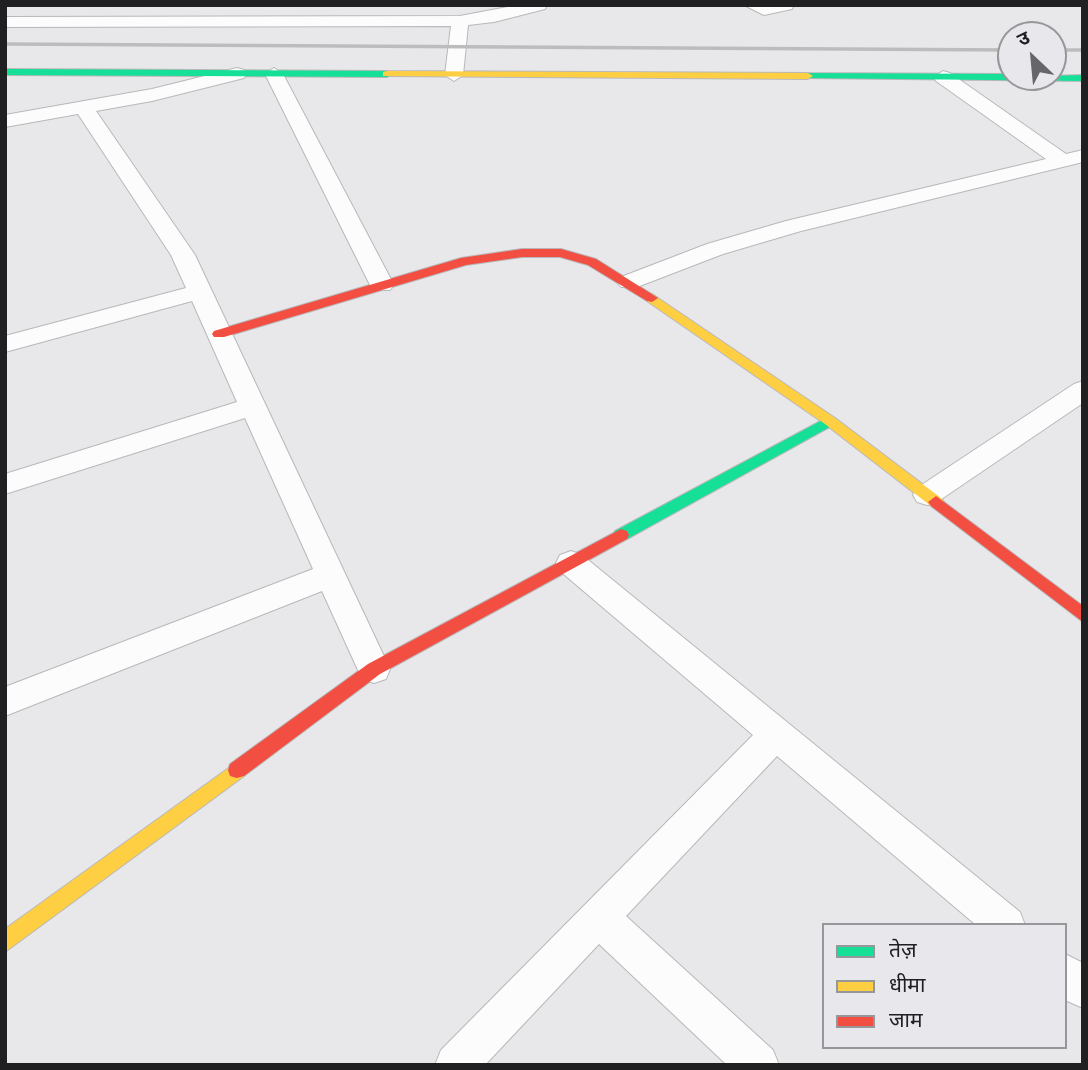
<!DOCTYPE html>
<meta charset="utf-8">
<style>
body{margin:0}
#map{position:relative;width:1088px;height:1070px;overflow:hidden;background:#e8e8eb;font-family:Figtree,"Noto Sans Devanagari",sans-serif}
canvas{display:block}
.frame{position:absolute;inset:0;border:7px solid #202022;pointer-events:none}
.legend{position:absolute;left:822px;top:923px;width:245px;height:126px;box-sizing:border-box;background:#e7e7ec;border:2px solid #97979b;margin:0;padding:9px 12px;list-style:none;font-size:21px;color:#202022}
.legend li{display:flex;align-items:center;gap:14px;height:35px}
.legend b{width:35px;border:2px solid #97979b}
.north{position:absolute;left:997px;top:21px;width:70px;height:70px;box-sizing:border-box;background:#e7e7ec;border:2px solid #97979b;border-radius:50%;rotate:334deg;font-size:19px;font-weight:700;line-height:28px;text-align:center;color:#202022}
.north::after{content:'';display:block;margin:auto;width:24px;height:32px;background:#666668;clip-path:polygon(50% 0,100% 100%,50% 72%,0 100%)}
</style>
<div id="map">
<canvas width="1088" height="1070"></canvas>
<div class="frame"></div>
<ul class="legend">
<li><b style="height:9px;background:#16e098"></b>तेज़</li>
<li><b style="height:9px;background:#ffcf43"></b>धीमा</li>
<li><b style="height:9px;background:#f24e42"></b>जाम</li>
</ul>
<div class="north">उ</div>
</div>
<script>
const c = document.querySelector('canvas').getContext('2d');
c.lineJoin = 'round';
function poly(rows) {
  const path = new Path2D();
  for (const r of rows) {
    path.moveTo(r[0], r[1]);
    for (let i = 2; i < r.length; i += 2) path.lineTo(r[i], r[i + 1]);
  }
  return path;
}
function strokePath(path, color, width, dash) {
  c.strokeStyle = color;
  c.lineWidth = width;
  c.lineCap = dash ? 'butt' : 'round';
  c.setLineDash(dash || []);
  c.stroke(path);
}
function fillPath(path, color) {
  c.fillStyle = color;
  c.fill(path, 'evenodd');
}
const street = poly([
 [518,5,547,5,545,9,494,22,468,25,463,75,454,81,445,75,451,26,5,27,5,17,460,16,518,5],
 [744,5,794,5,792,9,764,15,744,5],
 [237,68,244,70,246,74,244,78,152,101,96,111,195,255,390,669,386,679,374,683,362,679,322,591,5,716,5,687,313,569,245,418,5,494,5,474,237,402,192,301,5,352,5,336,186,288,171,255,78,114,5,127,5,115,152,89,237,68],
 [274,68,283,74,394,285,390,290,374,290,370,285,265,74,274,68],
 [943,71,950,73,1066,154,1083,150,1083,162,801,231,723,254,637,287,621,287,617,282,621,277,707,244,786,221,1046,159,936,81,934,77,943,71],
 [1083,381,1083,403,937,502,927,505,917,502,913,495,917,488,1074,384,1083,381],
 [571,551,582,555,1020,912,1025,925,976,925,777,756,626,916,773,1050,779,1065,727,1065,599,944,485,1065,435,1065,441,1050,753,735,560,571,556,563,560,555,571,551],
 [1065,954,1083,963,1083,1008,1065,1000,1065,954]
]);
const fast = poly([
 [5,69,387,71,392,74,387,77,5,75,5,69],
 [808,73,1011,74,1011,77,1083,75,1083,81,804,78,804,74,808,73],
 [830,416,837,421,835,424,627,539,615,539,613,535,615,531,830,416]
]);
const slow = poly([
 [387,71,808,73,813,76,808,79,383,76,383,72,387,71],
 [652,294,835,418,941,498,944,502,941,506,931,506,825,424,647,301,646,298,652,294],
 [237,762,244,764,246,770,244,776,5,952,5,929,237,762]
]);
const jam = poly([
 [522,249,561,249,596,259,658,298,652,302,647,301,588,265,560,257,522,257,466,265,224,337,214,337,212,334,214,331,461,258,522,249],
 [936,496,1083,606,1083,622,931,506,928,502,936,496],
 [621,529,627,531,629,535,627,539,380,674,244,776,237,778,230,776,228,770,230,764,368,664,621,529]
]);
strokePath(street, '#b8b8ba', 2);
strokePath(fast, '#b8b8ba', 2);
strokePath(slow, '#b8b8ba', 2);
strokePath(jam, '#b8b8ba', 2);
fillPath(street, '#fcfcfc');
fillPath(fast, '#16e098');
fillPath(slow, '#ffcf43');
fillPath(jam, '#f24e42');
strokePath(poly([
 [5,44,1011,50],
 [1053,50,1083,50]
]), '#bcbcbd', 3.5);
</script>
